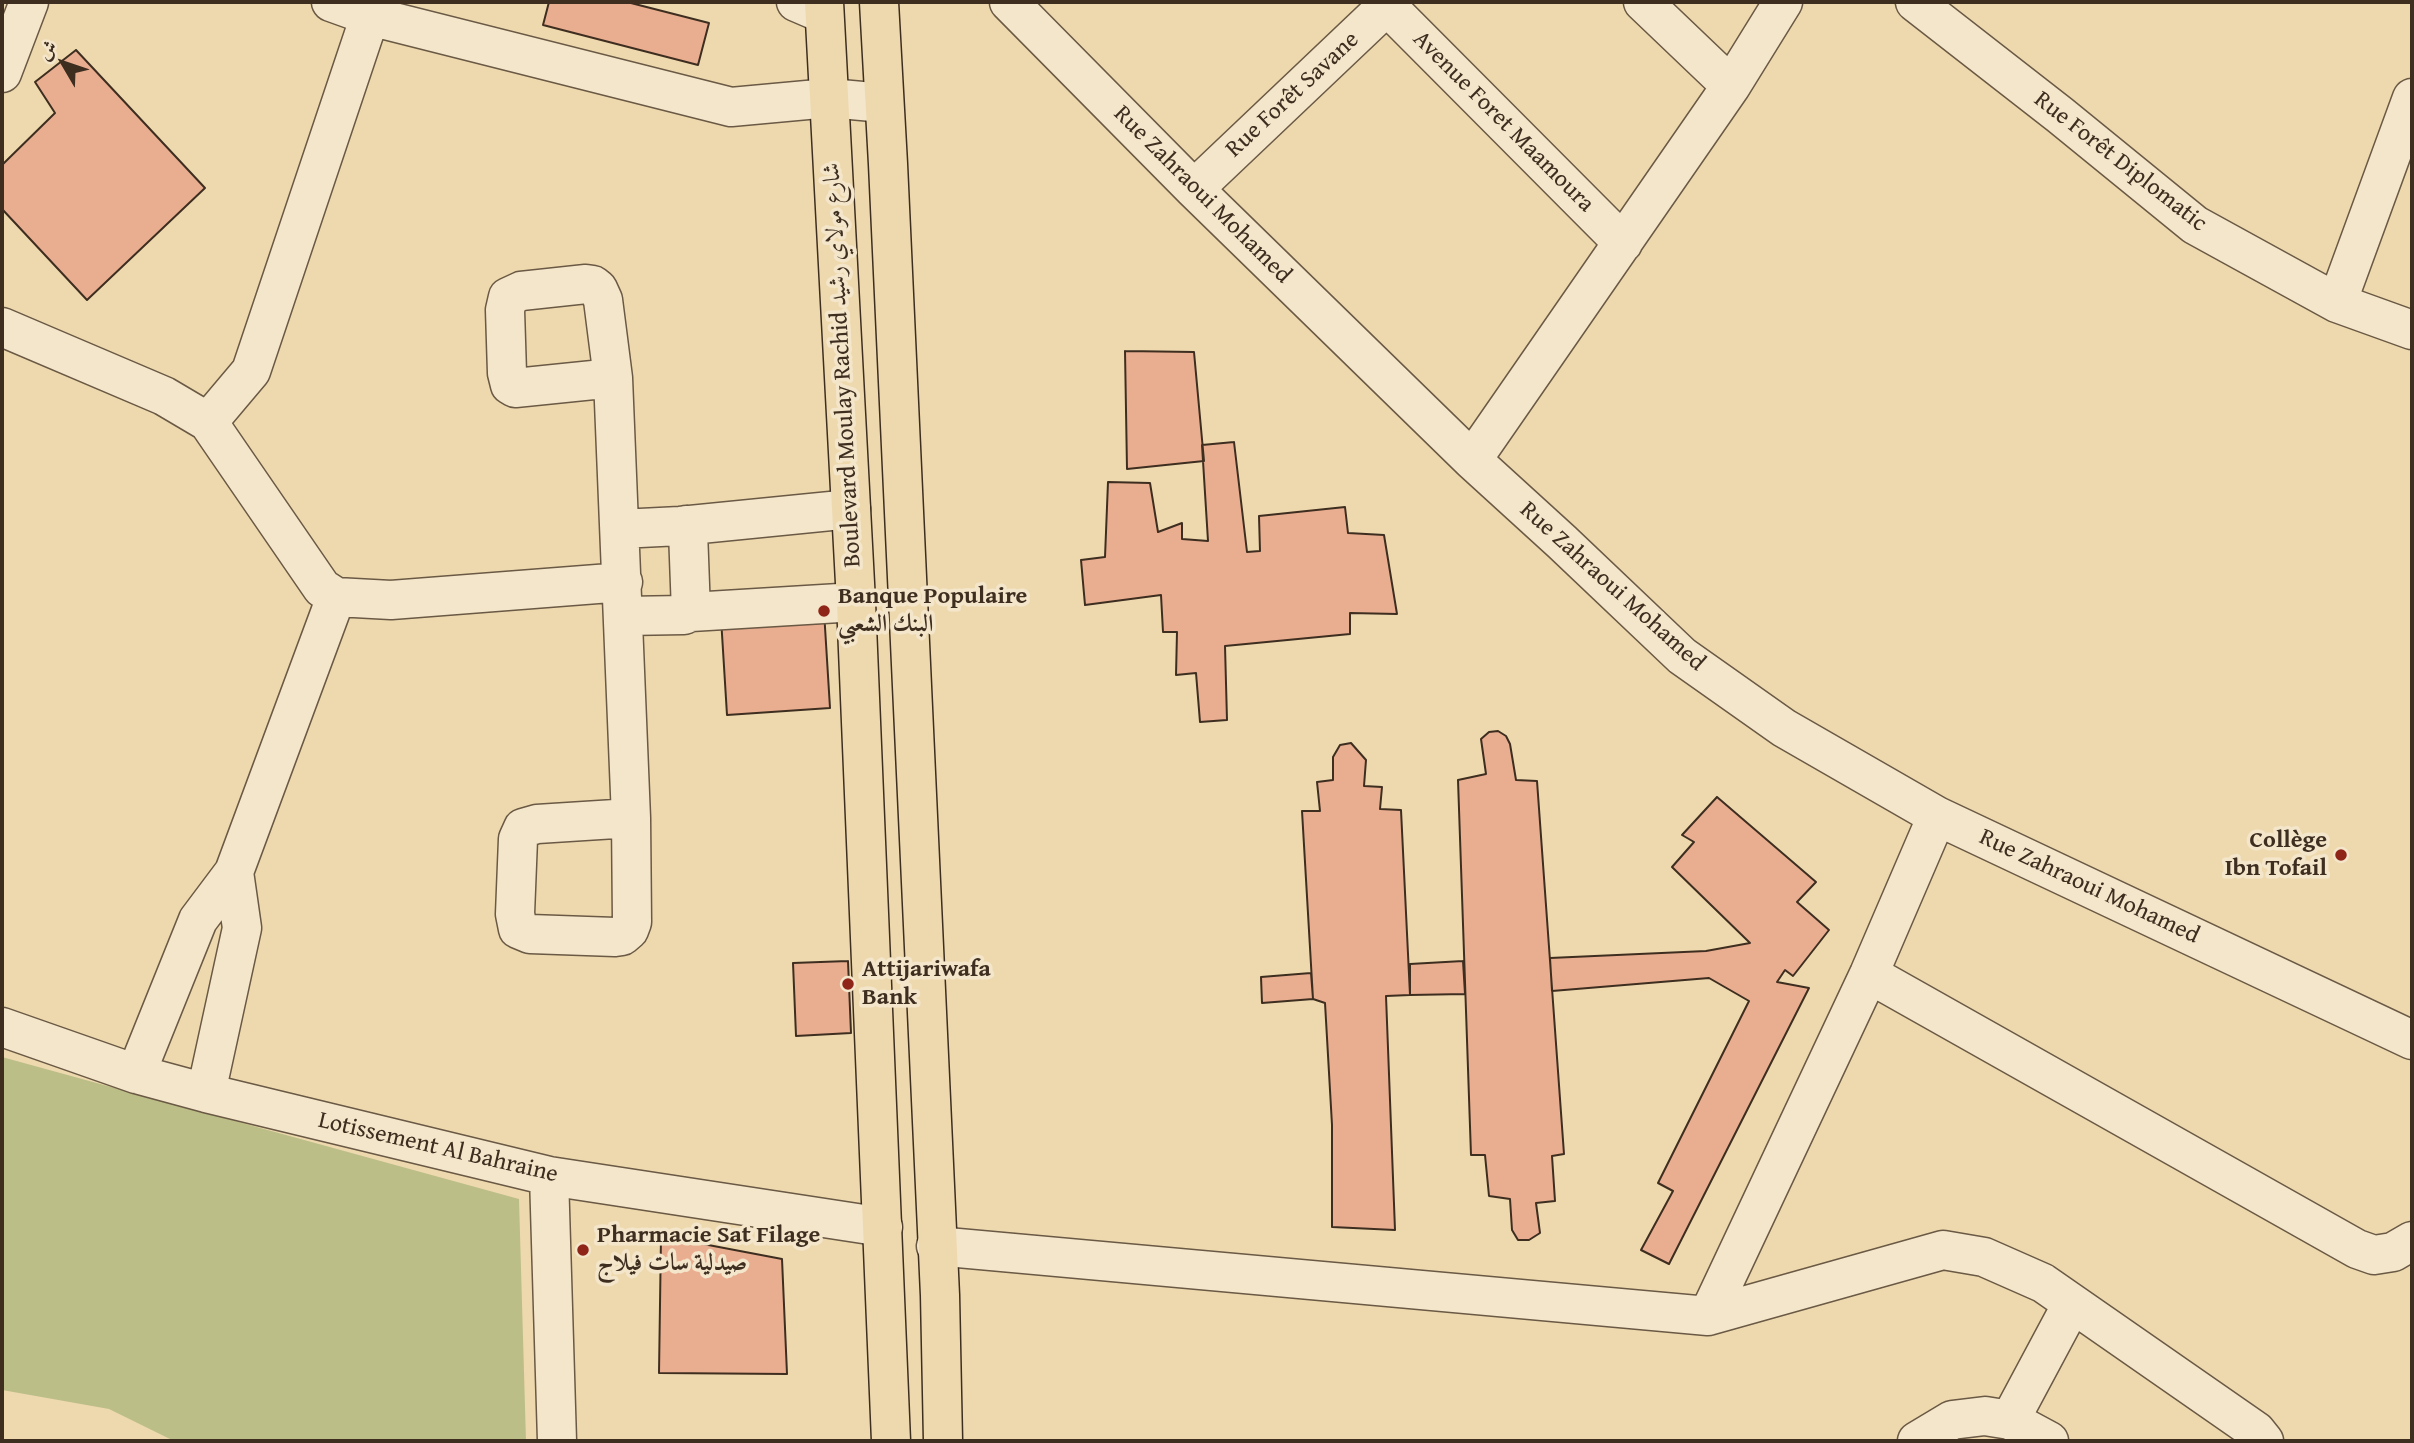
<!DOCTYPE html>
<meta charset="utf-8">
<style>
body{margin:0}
#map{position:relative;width:2414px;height:1443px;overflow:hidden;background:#eed9af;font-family:"Gentium Book Plus",Amiri,serif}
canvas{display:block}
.frame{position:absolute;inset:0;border:4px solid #3e2e20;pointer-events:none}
.north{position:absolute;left:28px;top:28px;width:70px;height:70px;-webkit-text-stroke:5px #f4e6cb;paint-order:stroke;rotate:309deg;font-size:19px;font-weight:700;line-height:28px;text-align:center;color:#3e2e20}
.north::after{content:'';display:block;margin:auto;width:24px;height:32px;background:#3e2e20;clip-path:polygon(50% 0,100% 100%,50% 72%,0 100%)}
</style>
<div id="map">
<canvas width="2414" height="1443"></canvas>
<div class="frame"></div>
<div class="north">ش</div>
</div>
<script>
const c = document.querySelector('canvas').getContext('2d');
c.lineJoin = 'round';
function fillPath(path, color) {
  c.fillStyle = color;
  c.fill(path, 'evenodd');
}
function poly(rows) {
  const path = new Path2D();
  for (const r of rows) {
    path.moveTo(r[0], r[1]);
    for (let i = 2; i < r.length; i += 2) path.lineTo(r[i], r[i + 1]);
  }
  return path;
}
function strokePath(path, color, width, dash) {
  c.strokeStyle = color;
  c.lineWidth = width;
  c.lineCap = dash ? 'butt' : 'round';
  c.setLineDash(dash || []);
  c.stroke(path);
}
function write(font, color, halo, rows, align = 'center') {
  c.font = font + ' "Gentium Book Plus",Amiri,serif';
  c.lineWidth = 7;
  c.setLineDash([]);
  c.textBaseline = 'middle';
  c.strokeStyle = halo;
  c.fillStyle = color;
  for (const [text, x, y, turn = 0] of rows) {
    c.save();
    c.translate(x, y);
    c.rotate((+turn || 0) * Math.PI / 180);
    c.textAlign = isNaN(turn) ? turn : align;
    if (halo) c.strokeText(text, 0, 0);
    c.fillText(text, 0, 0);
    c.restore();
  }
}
fillPath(poly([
 [2,1057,519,1199,526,1441,174,1441,109,1409,2,1390]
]), '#bcbe88');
const building = poly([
 [549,2,627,2,709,23,698,65,543,25,549,2],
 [76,50,205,188,87,300,2,209,2,165,55,113,35,82,76,50],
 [1125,351,1194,352,1204,461,1127,469,1125,351],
 [1234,442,1247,552,1260,551,1259,516,1345,507,1348,533,1384,535,1397,614,1350,613,1350,634,1225,646,1227,720,1200,722,1196,673,1176,675,1177,632,1163,632,1161,595,1085,605,1081,560,1105,557,1108,482,1150,483,1158,532,1182,523,1182,539,1208,541,1202,445,1234,442],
 [824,611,830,708,727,715,721,618,824,611],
 [1498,731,1506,736,1510,744,1516,780,1537,781,1564,1154,1552,1156,1555,1201,1536,1203,1540,1233,1529,1240,1518,1240,1512,1230,1510,1199,1489,1196,1485,1155,1471,1155,1458,780,1486,774,1481,739,1489,732,1498,731],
 [1351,743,1366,760,1364,786,1382,787,1380,809,1401,810,1410,995,1386,996,1395,1230,1332,1227,1332,1125,1325,1003,1313,999,1302,811,1320,811,1317,782,1333,780,1333,757,1340,745,1351,743],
 [1717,797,1816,882,1797,902,1829,930,1793,976,1785,970,1777,982,1809,988,1669,1264,1641,1250,1673,1191,1658,1183,1749,1001,1709,978,1552,991,1550,958,1706,951,1750,943,1672,867,1694,842,1682,835,1717,797],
 [848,961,851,1033,796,1036,793,963,848,961],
 [1463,961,1465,994,1410,995,1410,964,1463,961],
 [1311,973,1313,999,1262,1003,1261,977,1311,973],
 [661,1236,782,1259,787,1374,659,1373,661,1236]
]);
fillPath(building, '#e9ad90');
strokePath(building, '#3e2e20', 2);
const minor = poly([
 [331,2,370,16,731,107,829,98,884,103],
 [796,2,824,14],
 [1009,2,1194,189,1472,460,1562,542,1682,656,1784,728,1937,816,2412,1040],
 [1383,2,1623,243],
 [1643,2,1731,86],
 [1915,2,2060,115,2195,225,2337,303,2412,330],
 [2,73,29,2],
 [1194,189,1391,2],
 [2337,303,2412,98],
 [2,327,164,396,208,422,322,588,336,597,391,600,623,582],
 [613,378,515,388,510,385,507,373,505,310,508,297,521,291,586,284,593,285,598,289,603,300,613,378,631,818,632,922,629,930,622,936,615,937,530,934,518,929,515,914,518,839,523,828,537,824,631,818],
 [208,422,251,371,370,16],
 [1472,460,1731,86,1783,2],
 [686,525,688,531,691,612],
 [620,529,680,526,851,509],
 [624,616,684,615,691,612,856,602],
 [1869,974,2357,1249,2374,1255,2393,1252,2412,1241],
 [2,1027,136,1074,206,1093,549,1176,883,1227],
 [136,1074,198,920,234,872,336,597],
 [206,1093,242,928,234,872],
 [549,1176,557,1441],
 [936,1246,1708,1316,1943,1250,1984,1257,2043,1283,2256,1431,2264,1441],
 [1708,1316,1869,974,1937,816],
 [2010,1420,2072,1304],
 [1917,1441,1952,1420,1985,1416,2010,1420,2049,1441]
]);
const major = poly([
 [824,2,856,602,891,1441],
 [879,2,888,164,940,1295,943,1441]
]);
strokePath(minor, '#6a5944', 41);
strokePath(major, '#3e2e20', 41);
strokePath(minor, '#f4e6cb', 38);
strokePath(major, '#eed9af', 38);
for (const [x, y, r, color] of [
 [824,611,7,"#8f2418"],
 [2341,855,7,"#8f2418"],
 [848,984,7,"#8f2418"],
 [583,1250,7,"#8f2418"]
]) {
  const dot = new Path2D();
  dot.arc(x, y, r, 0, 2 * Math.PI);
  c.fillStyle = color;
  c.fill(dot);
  strokePath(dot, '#f4e6cb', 2.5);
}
write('24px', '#3e2e20', '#f4e6cb', [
 ["Rue Forêt Savane",1293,95,-43],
 ["Avenue Foret Maamoura",1503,122,45],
 ["Rue Forêt Diplomatic",2120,162,38],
 ["Rue Zahraoui Mohamed",1202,195,45],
 ["Boulevard Moulay Rachid شارع مولاي رشيد",843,365,-93],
 ["Rue Zahraoui Mohamed",1612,587,42],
 ["Rue Zahraoui Mohamed",2089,887,25],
 ["Lotissement Al Bahraine",438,1148,13]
]);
write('bold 24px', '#3e2e20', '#f4e6cb', [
 ["Banque Populaire",838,597],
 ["البنك الشعبي",838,625],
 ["Collège",2327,841,"right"],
 ["Ibn Tofail",2327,869,"right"],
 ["Attijariwafa",862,970],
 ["Bank",862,998],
 ["Pharmacie Sat Filage",597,1236],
 ["صيدلية سات فيلاج",597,1264]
], 'left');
</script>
